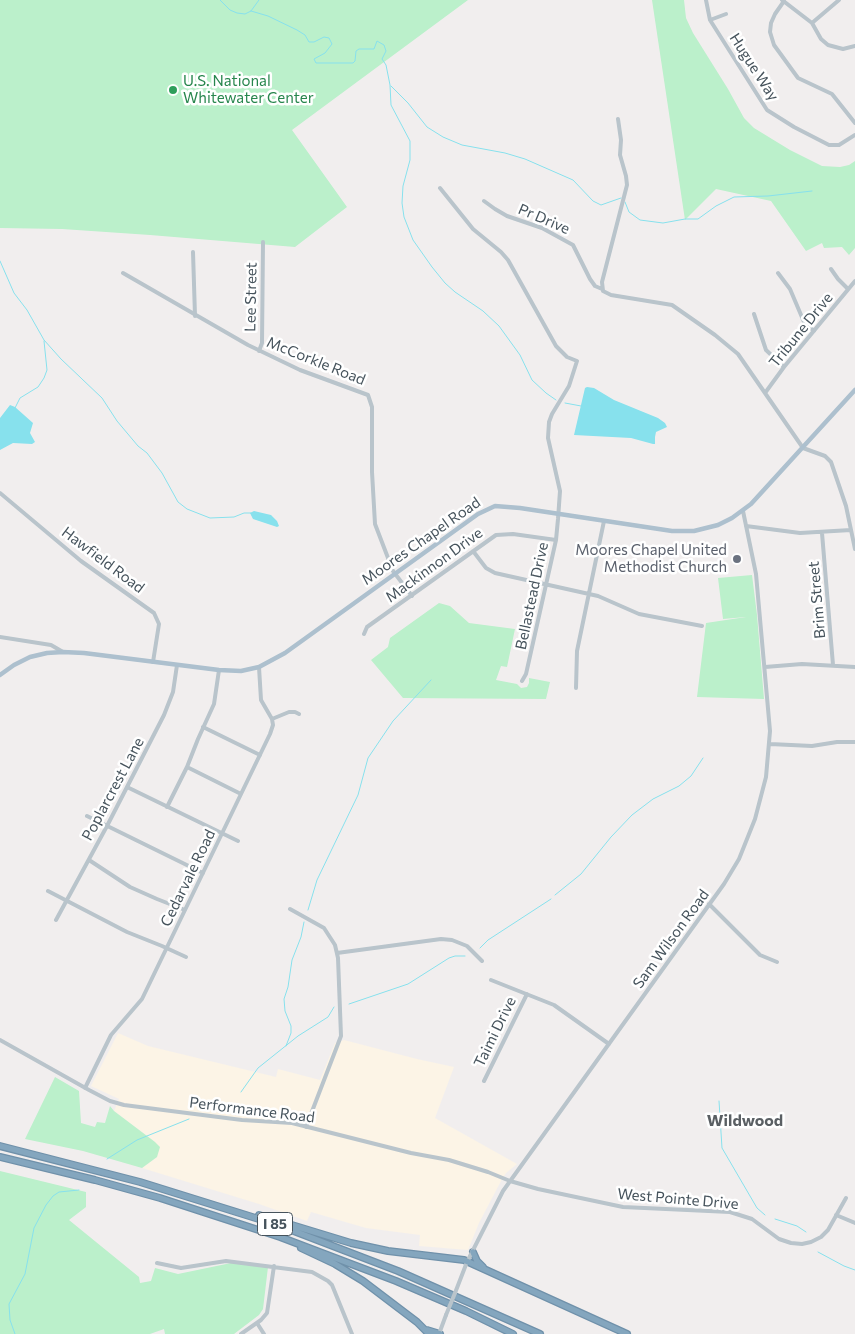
<!DOCTYPE html>
<style>
body{margin:0}
canvas{display:block;background:#f1eeee}
</style>
<canvas width="855" height="1334"></canvas>
<script>
const c = document.querySelector('canvas').getContext('2d');
c.lineJoin = 'round';
function fillPath(path, color) {
  c.fillStyle = color;
  c.fill(path, 'evenodd');
}
function poly(rows) {
  const path = new Path2D();
  for (const r of rows) {
    path.moveTo(r[0], r[1]);
    for (let i = 2; i < r.length; i += 2) path.lineTo(r[i], r[i + 1]);
  }
  return path;
}
function strokePath(path, color, width, dash) {
  c.strokeStyle = color;
  c.lineWidth = width;
  c.lineCap = dash ? 'butt' : 'round';
  c.setLineDash(dash || []);
  c.stroke(path);
}
function write(font, color, halo, rows, align = 'center') {
  c.font = font + ' Commissioner,sans-serif';
  c.lineWidth = 5;
  c.setLineDash([]);
  c.textBaseline = 'middle';
  c.strokeStyle = halo;
  c.fillStyle = color;
  for (const [text, x, y, turn = 0] of rows) {
    c.save();
    c.translate(x, y);
    c.rotate((+turn || 0) * Math.PI / 180);
    c.textAlign = isNaN(turn) ? turn : align;
    if (halo) c.strokeText(text, 0, 0);
    c.fillText(text, 0, 0);
    c.restore();
  }
}
fillPath(poly([
 [118,1033,148,1046,276,1077,278,1069,320,1080,335,1043,344,1040,417,1059,454,1067,435,1118,517,1164,506,1173,501,1181,479,1223,468,1250,419,1246,420,1235,366,1228,311,1212,307,1221,259,1204,142,1168,157,1157,155,1142,114,1111,119,1099,91,1086]
]), '#fcf4e6');
fillPath(poly([
 [0,0,468,0,292,130,347,207,295,247,150,235,62,229,0,228],
 [652,0,684,0,686,18,693,33,728,89,744,118,754,128,790,150,822,166,840,167,849,165,855,161,855,248,849,255,842,247,824,248,822,243,806,251,771,201,716,189,685,220],
 [752,575,757,615,764,699,697,697,706,623,746,617,723,619,718,578],
 [439,603,450,606,469,623,515,629,507,667,501,666,496,680,517,684,521,688,527,687,529,683,529,678,550,682,546,699,403,698,371,660,388,647,390,638],
 [55,1077,79,1091,81,1123,95,1127,97,1122,105,1123,110,1106,114,1111,155,1142,160,1147,157,1157,142,1168,83,1151,25,1139],
 [0,1171,86,1192,86,1207,69,1220,139,1277,140,1283,151,1281,155,1268,178,1274,231,1263,268,1267,263,1309,259,1315,234,1334,165,1334,164,1329,150,1334,0,1334]
]), '#bbf0cb');
fillPath(poly([
 [587,387,594,388,614,400,658,418,665,423,667,427,656,432,655,437,655,444,653,444,631,438,574,435,585,388],
 [10,405,15,407,33,423,30,433,35,442,32,444,13,443,0,450,0,418],
 [254,511,271,515,277,521,279,526,277,527,253,519,250,513]
]), '#87e1ed');
strokePath(poly([
 [220,0,230,10,237,13,245,14,251,11,259,0],
 [251,11,268,16,297,30,305,35,309,42,314,42,324,37,329,38,332,44,325,53,314,59,316,63,353,63,355,61,356,51,359,49,374,49,377,41,384,45,386,51,382,59,386,65,390,85,391,105,410,141,410,160,403,186,402,203,404,217,413,240,432,267,445,283,455,292,483,311,499,326,520,355,532,380,546,393,556,400],
 [391,86,408,103,427,127,443,137,462,145,505,153,525,159,573,180,593,201,601,205,621,198],
 [625,202,629,212,640,220,663,223,685,219,698,219,716,206,734,197,768,196,812,191],
 [0,261,14,293,27,310,44,340,61,359,102,398,117,421,138,446,147,453,162,473,178,502,187,509,210,518,234,517,244,513,251,513],
 [565,403,581,406],
 [15,408,20,398,38,387,44,378,47,370,44,341],
 [555,895,581,874,611,837,632,815,653,799,679,786,691,776,703,758],
 [308,910,317,880,358,795,368,758,393,721,431,680],
 [480,948,488,940,551,899],
 [349,1004,408,984,449,958,455,956,465,956],
 [286,1046,291,1033,291,1026,285,1011,284,999,288,987,292,960,301,937,304,922],
 [241,1092,258,1068,298,1036,328,1017,334,1007],
 [719,1101,722,1148,757,1208,765,1215],
 [107,1159,137,1140,189,1119],
 [775,1219,797,1226,806,1232],
 [818,1252,844,1266,855,1270],
 [15,1334,10,1320,9,1304,25,1274,34,1228,46,1205,53,1196,59,1192,79,1190]
]), '#87e1ed', 1);
const highway = poly([
 [0,1146,140,1182,278,1225,398,1271,540,1334],
 [0,1157,95,1180,160,1198,280,1237,396,1281,466,1311,513,1334],
 [259,1215,351,1243,388,1251,464,1260,627,1334],
 [301,1248,335,1264,363,1281,417,1322,429,1334],
 [473,1252,477,1261,483,1267],
 [427,1330,440,1334]
]);
strokePath(highway, '#7091aa', 8);
strokePath(poly([
 [706,0,710,20,767,110,794,127,829,145,839,145,855,135],
 [782,0,812,23,821,39,828,45,843,49,855,46],
 [784,1,775,14,771,23,770,32,774,45,798,78,832,94,855,123],
 [710,20,726,14],
 [812,23,839,0],
 [618,119,621,140,620,155,626,176,627,185,602,282,603,291,611,295,672,305,715,335,738,354,803,448,825,456,831,462,846,506,855,549],
 [440,188,473,229,501,252,508,260,556,346,567,357,577,361,569,386,552,414,549,422,548,438,560,491,558,519,556,540,526,674,522,681],
 [484,201,495,209,507,216,542,228,573,245,590,279,595,286,602,289],
 [193,252,195,316],
 [831,269,838,279,848,289],
 [123,273,248,345,300,370,368,395,372,407,372,472,375,524,393,571,412,596],
 [778,273,790,289,804,322,814,331],
 [754,314,766,350,784,367],
 [259,351,262,343,263,242],
 [765,393,784,367,855,281],
 [0,493,81,561,154,613,159,624,153,662],
 [746,526,800,533,851,530],
 [822,533,833,665],
 [473,551,486,568,495,573,598,596,639,614,702,626],
 [364,634,367,627,496,535,513,534,556,540],
 [0,637,51,645,63,652],
 [765,667,802,664,855,667],
 [576,688,577,651,604,521],
 [272,719,289,712,295,712,299,714],
 [203,727,260,755],
 [770,744,812,746,837,742,855,742],
 [187,767,241,794],
 [127,787,238,841],
 [167,807,187,767,198,739,214,704,219,670],
 [87,816,203,873],
 [89,860,130,887,157,899,185,910],
 [48,891,127,932,162,946,186,957],
 [709,904,760,955,777,962],
 [290,909,324,928,335,945,338,958,341,1036,306,1127],
 [56,920,107,826,164,715,173,692,177,665],
 [337,953,441,939,452,940,467,946,482,961],
 [491,980,554,1005,609,1044],
 [0,1040,89,1090,110,1101,124,1105,242,1120,292,1123,411,1153,449,1160,488,1172,510,1181,538,1189,623,1207,730,1212,752,1219,779,1239,791,1243,802,1244,811,1242,821,1237,828,1230,846,1198],
 [484,1081,527,994],
 [85,1088,111,1035,142,999,270,734,273,725,272,719,261,700,259,667],
 [836,1215,855,1223],
 [157,1263,181,1268,226,1261,312,1272,328,1281,332,1285,352,1334],
 [455,1293,467,1262,503,1191,724,884,739,859,755,819,766,777,770,731,756,574,743,511],
 [257,1323,264,1334],
 [241,1334,261,1320,267,1313,274,1266],
 [439,1334,446,1315]
]), '#b9c4cb', 4);
strokePath(poly([
 [0,675,14,665,30,657,47,653,63,652,84,653,219,670,241,671,259,667,285,653,478,514,495,506,520,508,672,531,694,531,718,525,732,518,751,504,855,390]
]), '#adc0ce', 4.5);
strokePath(highway, '#84a6be', 5.5);
strokePath(poly([
 [446,1315,455,1293]
]), '#b9c4cb', 4);
for (const [x, y, r, color] of [
 [173,90,5,"#2e9e5b"],
 [737,559,5,"#6b7280"]
]) {
  const dot = new Path2D();
  dot.arc(x, y, r, 0, 2 * Math.PI);
  c.fillStyle = color;
  c.fill(dot);
  strokePath(dot, '#fff', 2);
}
for (const [x, y, w] of [
 [275,1224,35]
]) {
  const box = new Path2D();
  box.roundRect(x - w / 2, y - 11.5, w, 23, 4);
  c.fillStyle = '#fff';
  c.fill(box);
  strokePath(box, '#46535c', 1);
}
write('bold 14px', '#46535c', null, [
 ["I 85",275,1224]
]);
write('15px', '#46535c', '#fff', [
 ["Hugue Way",754,67,57],
 ["Pr Drive",544,219,23],
 ["Lee Street",251,297,-89],
 ["Tribune Drive",801,330,-51],
 ["McCorkle Road",316,361,22],
 ["Moores Chapel Road",421,541,-35],
 ["Hawfield Road",103,560,37],
 ["Mackinnon Drive",434,565,-36],
 ["Bellastead Drive",532,596,-78],
 ["Brim Street",817,600,-95],
 ["Poplarcrest Lane",113,789,-62],
 ["Cedarvale Road",188,878,-64],
 ["Sam Wilson Road",671,939,-54],
 ["Taimi Drive",495,1032,-64],
 ["Performance Road",252,1110,7],
 ["West Pointe Drive",678,1199,5]
]);
write('15px', '#27864d', '#fff', [
 ["U.S. National",183,81],
 ["Whitewater Center",183,98]
], 'left');
write('15px', '#5b616d', '#fff', [
 ["Moores Chapel United",727,550],
 ["Methodist Church",727,567]
], 'right');
write('bold 16px', '#5a5f63', '#fff', [
 ["Wildwood",745,1121]
]);
</script>
